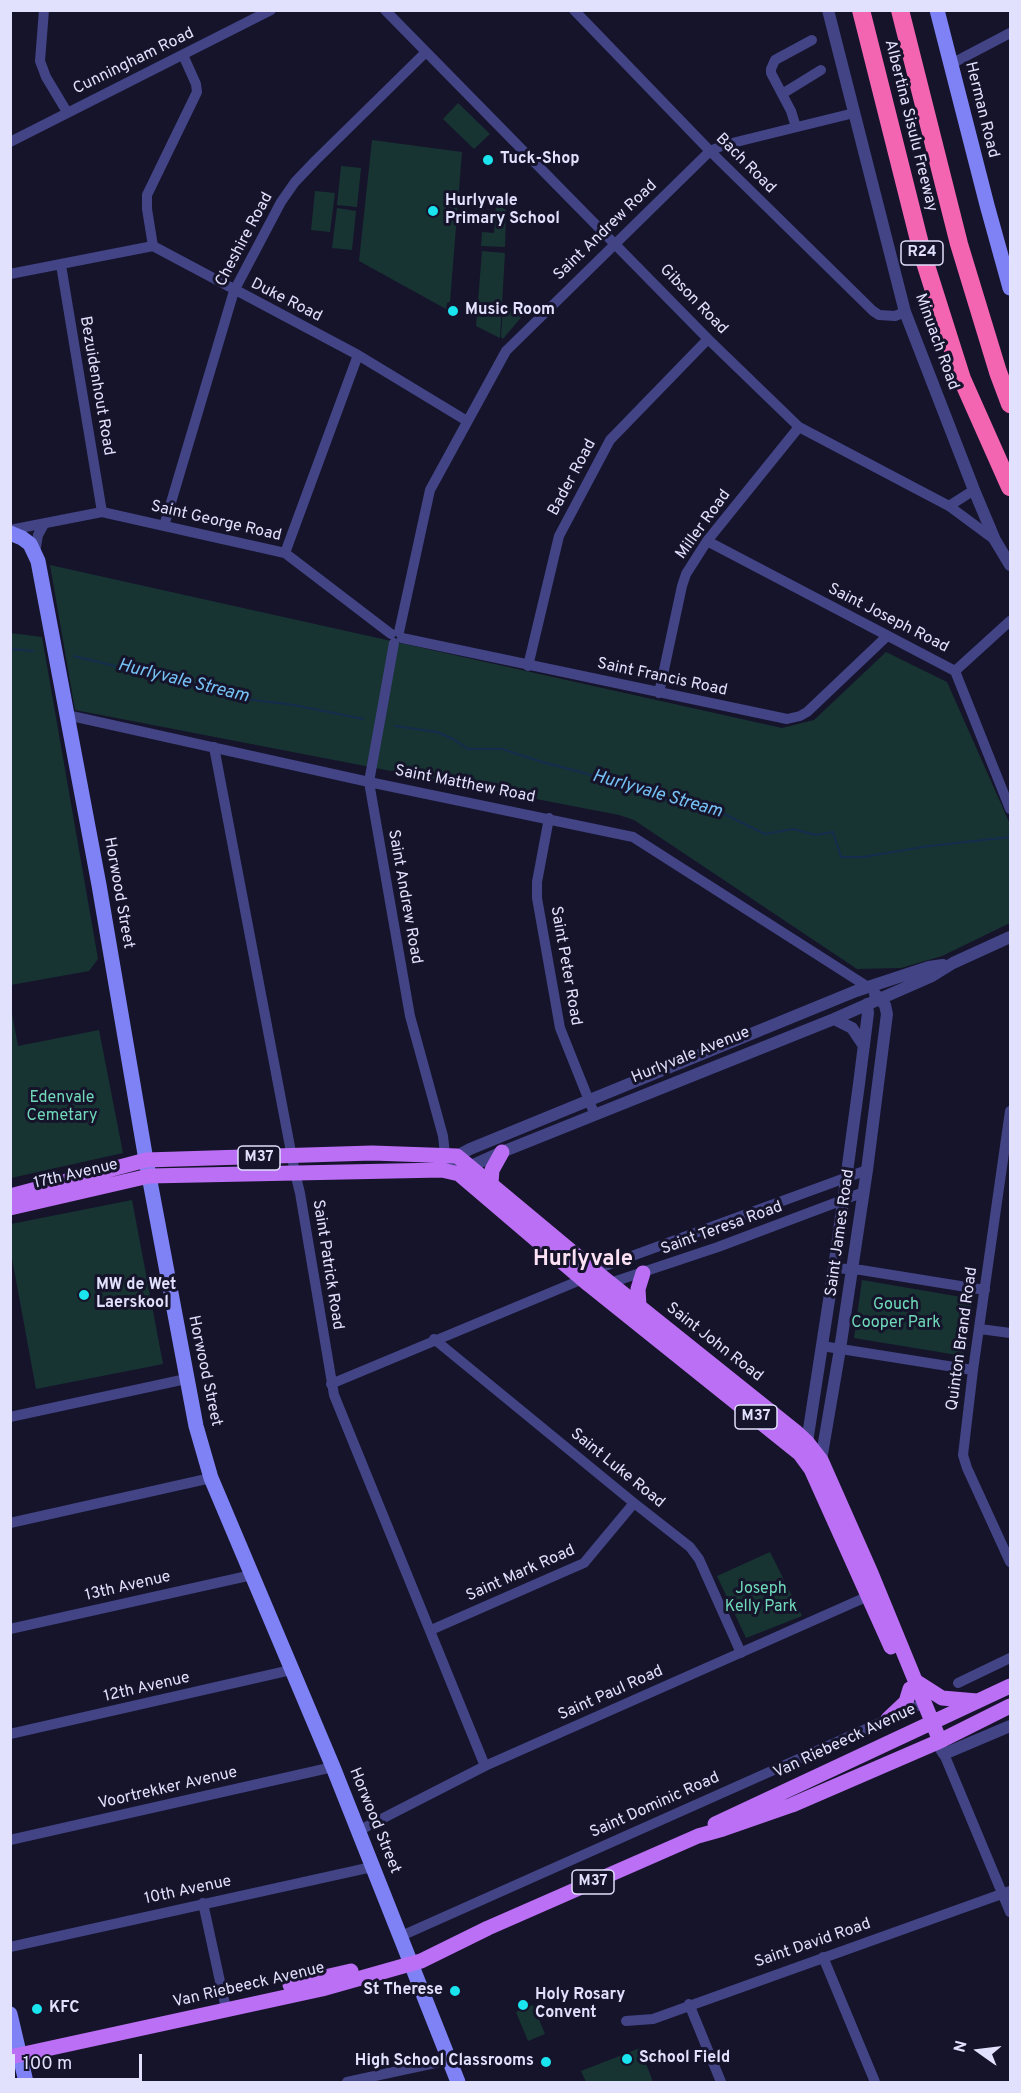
<!DOCTYPE html>
<style>
body{margin:0}
#map{position:relative;width:1021px;height:2093px;overflow:hidden;background:#16142b;font-family:Overpass,sans-serif}
canvas{display:block}
.frame{position:absolute;inset:0;border:12px solid #e1e0fd;pointer-events:none}
.north{position:absolute;left:949px;top:2021px;width:60px;height:60px;-webkit-text-stroke:4px #16142b;paint-order:stroke;rotate:284deg;font-size:16px;font-weight:700;line-height:24px;text-align:center;color:#e1e0fd}
.north::after{content:'';display:block;margin:auto;width:21px;height:27px;background:#e1e0fd;clip-path:polygon(50% 0,100% 100%,50% 72%,0 100%)}
.scale{position:absolute;left:12px;top:2054px;width:130px;height:27px;box-sizing:border-box;border:3px solid #e1e0fd;border-top:0;padding-left:8px;font-size:18px;line-height:21px;white-space:nowrap;color:#e1e0fd;-webkit-text-stroke:4px #16142b;paint-order:stroke}
</style>
<div id="map">
<canvas width="1021" height="2093"></canvas>
<div class="frame"></div>
<div class="north">N</div>
<div class="scale">100 m</div>
</div>
<script>
const c = document.querySelector('canvas').getContext('2d');
c.lineJoin = 'round';
function fillPath(path, color) {
  c.fillStyle = color;
  c.fill(path, 'evenodd');
}
function poly(rows) {
  const path = new Path2D();
  for (const r of rows) {
    path.moveTo(r[0], r[1]);
    for (let i = 2; i < r.length; i += 2) path.lineTo(r[i], r[i + 1]);
  }
  return path;
}
function strokePath(path, color, width, dash) {
  c.strokeStyle = color;
  c.lineWidth = width;
  c.lineCap = dash ? 'butt' : 'round';
  c.setLineDash(dash || []);
  c.stroke(path);
}
function write(font, color, halo, rows, align = 'center') {
  c.font = font + ' Overpass,sans-serif';
  c.lineWidth = 6;
  c.setLineDash([]);
  c.textBaseline = 'middle';
  c.strokeStyle = halo;
  c.fillStyle = color;
  for (const [text, x, y, turn = 0] of rows) {
    c.save();
    c.translate(x, y);
    c.rotate((+turn || 0) * Math.PI / 180);
    c.textAlign = isNaN(turn) ? turn : align;
    if (halo) c.strokeText(text, 0, 0);
    c.fillText(text, 0, 0);
    c.restore();
  }
}
fillPath(poly([
 [458,103,490,134,474,149,443,119],
 [372,140,462,152,450,302,447,303,446,309,359,261],
 [341,166,361,168,357,207,337,205],
 [315,191,335,193,330,232,311,230],
 [496,204,506,210,505,247,481,246,482,232,494,233],
 [337,208,356,211,352,250,332,248],
 [482,251,505,253,500,338,476,326],
 [503,307,528,309,503,339,501,337],
 [50,565,782,728,814,720,886,652,947,682,1010,824,1010,923,942,956,901,968,857,969,634,820,619,815,75,710],
 [11,633,42,637,98,959,89,971,11,985],
 [11,1008,18,1046,99,1030,123,1153,11,1178],
 [132,1200,163,1364,36,1389,11,1253,11,1224],
 [862,1280,973,1299,963,1356,854,1338],
 [770,1552,802,1616,746,1638,717,1576],
 [533,2005,545,2034,528,2041,516,2012],
 [640,2048,653,2082,586,2082,581,2071]
]), '#173432');
strokePath(poly([
 [10,649,33,651],
 [74,656,155,676,208,686,246,699,294,705,363,719],
 [395,726,437,732,453,739,468,749,502,749,542,762,581,772,676,803,716,810,765,834,793,829,816,835,833,832,841,857,863,857,929,846,1010,837]
]), '#142d4e', 2);
strokePath(poly([
 [44,10,40,61,46,77,67,112],
 [385,10,708,339,799,427,949,506,995,540],
 [574,10,710,151,873,311,879,315,895,316,905,312],
 [951,64,1010,33],
 [782,94,821,70],
 [796,127,791,111,771,73,771,69,775,60,812,40],
 [10,142,271,10],
 [153,246,147,209,147,195,197,92,196,84,183,55],
 [61,265,102,512],
 [10,274,153,246,358,355,467,421],
 [949,506,974,490],
 [164,526,234,291,281,202,295,182,316,160,426,52],
 [10,530,102,512,285,553,391,634],
 [707,541,955,671,1010,809],
 [35,553,38,535,44,524],
 [285,553,358,355],
 [399,632,430,490,506,351,710,151,724,145,854,113],
 [402,638,787,719,800,716,807,712,887,636],
 [394,643,369,782,410,1016,443,1136,445,1154],
 [528,666,559,536,610,440,708,339],
 [955,671,1010,621],
 [659,693,682,586,686,574,707,541,799,427],
 [67,715,369,782,633,837,868,987],
 [214,747,295,1173,300,1193,334,1395,485,1766],
 [549,818,537,882,537,898,560,1028,594,1113],
 [1010,1111,973,1370,963,1455,967,1468,1010,1562],
 [834,1268,861,1270,985,1290],
 [591,1271,867,1170],
 [607,1284,718,1247,864,1192],
 [980,1329,1010,1333],
 [434,1339,634,1503,690,1547,699,1559,741,1653],
 [822,1346,973,1370],
 [331,1384,583,1279],
 [10,1417,186,1379],
 [10,1523,211,1478],
 [10,1629,252,1575],
 [431,1630,584,1563,634,1503],
 [958,1683,1010,1658],
 [10,1734,291,1670],
 [944,1754,1010,1912],
 [358,1831,485,1766,873,1594],
 [10,1840,333,1767],
 [203,1903,226,2009],
 [399,1937,924,1703],
 [10,1947,372,1867],
 [823,1957,875,2082],
 [689,2004,721,2082],
 [626,2021,653,2019,1010,1891],
 [347,2082,449,2060]
]), '#424486', 10);
strokePath(poly([
 [828,10,905,312,974,490,995,540,1010,565],
 [834,1019,852,1028,864,1046],
 [448,1171,457,1156,470,1149,856,991,929,967,943,965],
 [467,1174,471,1166,502,1152,834,1019,932,976,953,963,1010,937],
 [804,1448,807,1442,834,1268,859,1084,868,1013,867,1004],
 [817,1464,821,1460,840,1349,867,1170,887,1014,885,1005,875,994],
 [940,1741,941,1749,944,1754,1010,1726]
]), '#424486', 12);
strokePath(poly([
 [937,10,987,205,1010,288],
 [10,533,22,538,30,544,38,561,99,885,146,1160,196,1426,211,1478,333,1767,458,2082],
 [10,2014,26,2082]
]), '#7e82f5', 15);
strokePath(poly([
 [491,1183,492,1170,502,1152],
 [10,1196,146,1160,372,1153,457,1156,595,1271,795,1431,807,1442,821,1460,871,1573,940,1741],
 [10,1208,149,1176,442,1170,459,1174,588,1284,800,1454,811,1469,891,1647],
 [639,1306,638,1289,643,1273],
 [917,1682,942,1698,977,1701],
 [888,1719,906,1702,910,1689],
 [715,1824,1010,1686],
 [290,1985,351,1971],
 [10,2057,322,1989,421,1961,488,1928,698,1836,723,1829,792,1805,940,1741,1010,1706]
]), '#bb6ff4', 15);
strokePath(poly([
 [861,10,923,256,962,379,1010,487],
 [900,10,959,244,998,372,1010,404]
]), '#f364b1', 18);
for (const [x, y, r, color] of [
 [488,160,6,"#1ae4ee"],
 [433,211,6,"#1ae4ee"],
 [453,311,6,"#1ae4ee"],
 [84,1295,6,"#1ae4ee"],
 [455,1991,6,"#1ae4ee"],
 [523,2005,6,"#1ae4ee"],
 [37,2009,6,"#1ae4ee"],
 [627,2059,6,"#1ae4ee"],
 [546,2062,6,"#1ae4ee"]
]) {
  const dot = new Path2D();
  dot.arc(x, y, r, 0, 2 * Math.PI);
  c.fillStyle = color;
  c.fill(dot);
  strokePath(dot, '#16142b', 2);
}
for (const [x, y, w] of [
 [922,253,42],
 [259,1158,42],
 [756,1417,42],
 [593,1882,42]
]) {
  const box = new Path2D();
  box.roundRect(x - w / 2, y - 12, w, 24, 4.5);
  c.fillStyle = '#16142b';
  c.fill(box);
  strokePath(box, '#e1e0fd', 1.5);
}
write('bold 15px', '#e1e0fd', null, [
 ["R24",922,253],
 ["M37",259,1158],
 ["M37",756,1417],
 ["M37",593,1882]
]);
write('16px', '#e1e0fd', '#16142b', [
 ["Cunningham Road",134,62,-26],
 ["Herman Road",981,110,76],
 ["Albertina Sisulu Freeway",910,126,76],
 ["Bach Road",745,164,45],
 ["Saint Andrew Road",606,231,-44],
 ["Cheshire Road",245,240,-62],
 ["Gibson Road",693,300,46],
 ["Duke Road",286,301,27],
 ["Minuach Road",936,342,70],
 ["Bezuidenhout Road",96,386,80],
 ["Bader Road",573,478,-62],
 ["Saint George Road",216,522,13],
 ["Miller Road",704,525,-54],
 ["Saint Joseph Road",888,619,27],
 ["Saint Francis Road",662,678,12],
 ["Saint Matthew Road",465,785,11],
 ["Horwood Street",118,893,80],
 ["Saint Andrew Road",404,897,80],
 ["Saint Peter Road",565,966,80],
 ["Hurlyvale Avenue",691,1056,-22],
 ["17th Avenue",76,1175,-13],
 ["Saint Teresa Road",722,1229,-20],
 ["Saint James Road",841,1233,-82],
 ["Saint Patrick Road",327,1265,81],
 ["Quinton Brand Road",963,1339,-82],
 ["Saint John Road",714,1343,38],
 ["Horwood Street",204,1371,78],
 ["Saint Luke Road",617,1469,39],
 ["Saint Mark Road",521,1574,-24],
 ["13th Avenue",128,1587,-13],
 ["12th Avenue",147,1688,-13],
 ["Saint Paul Road",611,1694,-24],
 ["Van Riebeeck Avenue",845,1742,-25],
 ["Voortrekker Avenue",168,1789,-13],
 ["Saint Dominic Road",655,1806,-24],
 ["Horwood Street",374,1821,68],
 ["10th Avenue",188,1891,-12],
 ["Saint David Road",813,1944,-19],
 ["Van Riebeeck Avenue",249,1986,-13]
]);
write('bold 16px', '#e1e0fd', '#16142b', [
 ["Tuck-Shop",500,160],
 ["Hurlyvale",445,202],
 ["Primary School",445,220],
 ["Music Room",465,311],
 ["MW de Wet",96,1286],
 ["Laerskool",96,1304],
 ["St Therese",443,1991,"right"],
 ["Holy Rosary",535,1996],
 ["Convent",535,2014],
 ["KFC",49,2009],
 ["School Field",639,2059],
 ["High School Classrooms",534,2062,"right"]
], 'left');
write('16px', '#6fd9b9', '#16142b', [
 ["Edenvale",62,1099],
 ["Cemetary",62,1117],
 ["Gouch",896,1306],
 ["Cooper Park",896,1324],
 ["Joseph",761,1590],
 ["Kelly Park",761,1608]
]);
write('italic 18px', '#76c1f5', '#16142b', [
 ["Hurlyvale Stream",183,682,14],
 ["Hurlyvale Stream",657,795,16]
]);
write('bold 22px', '#fde1f4', '#16142b', [
 ["Hurlyvale",583,1261]
]);
</script>
